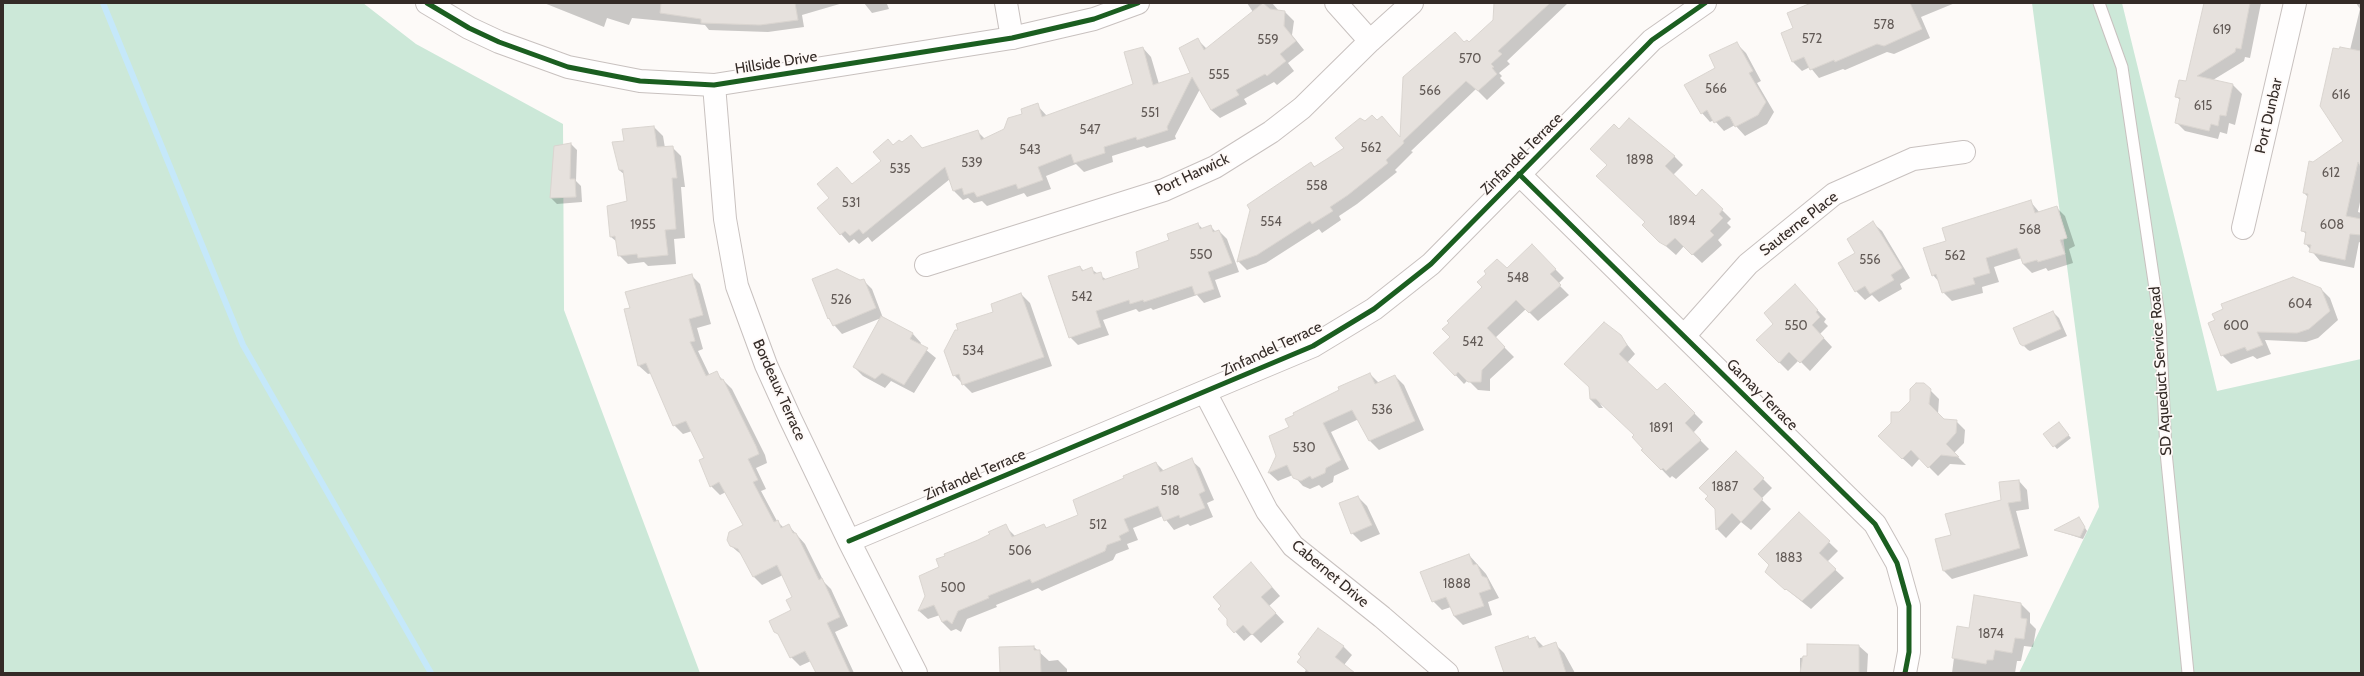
<!DOCTYPE html>
<style>
body{margin:0}
#map{position:relative;width:2364px;height:676px;overflow:hidden;background:#fdfaf8;font-family:Cabin,sans-serif}
canvas{display:block}
.frame{position:absolute;inset:0;border:4px solid #342b27;pointer-events:none}
</style>
<div id="map">
<canvas width="2364" height="676"></canvas>
<div class="frame"></div>
</div>
<script>
const c = document.querySelector('canvas').getContext('2d');
c.lineJoin = 'round';
function fillPath(path, color) {
  c.fillStyle = color;
  c.fill(path, 'evenodd');
}
function poly(rows) {
  const path = new Path2D();
  for (const r of rows) {
    path.moveTo(r[0], r[1]);
    for (let i = 2; i < r.length; i += 2) path.lineTo(r[i], r[i + 1]);
  }
  return path;
}
function strokePath(path, color, width, dash) {
  c.strokeStyle = color;
  c.lineWidth = width;
  c.lineCap = dash ? 'butt' : 'round';
  c.setLineDash(dash || []);
  c.stroke(path);
}
function write(font, color, halo, rows, align = 'center') {
  c.font = font + ' Cabin,sans-serif';
  c.lineWidth = 3.5;
  c.setLineDash([]);
  c.textBaseline = 'middle';
  c.strokeStyle = halo;
  c.fillStyle = color;
  for (const [text, x, y, turn = 0] of rows) {
    c.save();
    c.translate(x, y);
    c.rotate((+turn || 0) * Math.PI / 180);
    c.textAlign = isNaN(turn) ? turn : align;
    if (halo) c.strokeText(text, 0, 0);
    c.fillText(text, 0, 0);
    c.restore();
  }
}
fillPath(poly([
 [3,3,363,3,416,44,563,124,564,310,700,673,3,673],
 [2032,3,2122,3,2217,391,2361,359,2361,673,2019,673,2099,507]
]), '#cce8d8');
fillPath(poly([
 [544,3,843,3,802,15,804,27,768,32,709,30,705,25,632,18,629,25,607,18,604,27],
 [864,3,891,3,887,4,889,9,872,13],
 [1247,3,1272,3,1279,11,1285,12,1294,21,1292,35,1304,50,1288,63,1294,71,1277,85,1274,82,1244,99,1247,104,1220,118,1211,110,1200,89,1175,136,1176,139,1147,148,1144,146,1112,156,1113,162,1084,172,1076,164,1046,176,1051,189,1027,197,1024,193,987,206,982,201,974,203,968,198,963,200,954,191,950,179,872,242,868,237,859,244,854,239,849,243,841,234,852,185,883,161,893,146,902,143,911,136,923,149,977,131,985,139,1005,130,1037,105,1047,116,1134,85,1143,48,1151,57,1159,84,1192,74,1197,39,1207,49,1253,12],
 [1495,3,1568,3,1507,61,1510,64,1499,73,1502,76,1500,78,1505,83,1487,100,1476,89,1411,151,1413,152,1395,170,1397,172,1357,204,1339,216,1341,220,1322,233,1319,229,1266,263,1247,270,1238,261,1311,163,1315,167,1345,148,1365,122,1378,121,1382,117,1401,138,1464,43,1469,43,1494,20],
 [1813,3,1955,3,1921,17,1930,38,1894,54,1887,52,1845,70,1843,69,1819,78,1810,67,1802,71,1793,62,1782,34,1794,29],
 [2205,3,2261,3,2250,58,2245,57,2244,61,2213,80,2233,85,2242,94,2235,125,2229,123,2227,134,2220,132,2218,139,2185,131,2176,122,2181,101,2176,96,2186,83],
 [2356,3,2361,3,2361,197,2358,212,2361,213,2361,243,2359,242,2354,268,2320,261,2305,243,2307,235,2302,230,2309,198,2304,193,2313,163,2344,141,2350,50,2360,9],
 [1737,44,1746,53,1761,81,1757,83,1774,112,1767,124,1745,136,1735,125,1724,131,1714,120,1710,122,1702,113,1716,69],
 [654,127,663,136,665,148,672,147,681,156,685,187,681,187,685,238,674,239,676,264,648,266,644,262,628,264,619,255,617,242,611,237,628,202,625,175,619,170,625,142],
 [1619,130,1674,156,1683,165,1673,175,1696,197,1702,190,1731,219,1727,223,1731,227,1718,240,1722,245,1702,263,1684,246,1676,255,1652,234,1608,165],
 [571,144,577,150,576,181,581,186,582,202,557,204,551,198,555,146],
 [2030,201,2040,213,2056,207,2065,216,2075,246,2069,249,2073,263,2048,271,2046,268,2032,273,2023,264,2022,258,1994,267,1999,282,1982,287,1983,293,1952,301,1943,292,1940,283,1933,275,1947,241],
 [1873,223,1882,231,1910,278,1900,284,1902,289,1879,302,1872,295,1865,300,1856,291,1857,253],
 [1198,224,1203,229,1210,226,1216,232,1219,231,1227,239,1239,272,1215,280,1221,297,1204,303,1197,295,1153,310,1151,308,1139,312,1136,309,1103,320,1109,335,1078,345,1070,337,1080,267,1084,271,1091,269,1107,280,1140,269,1170,241],
 [1532,246,1564,278,1558,284,1569,295,1538,321,1526,309,1495,338,1514,357,1490,379,1490,391,1478,390,1468,380,1464,384,1435,353,1452,337,1507,270],
 [691,275,700,284,711,324,697,328,703,349,698,351,710,376,716,373,732,389,765,455,767,463,756,468,766,489,761,491,777,521,784,528,789,526,805,544,824,582,831,589,848,626,835,632,854,673,817,673,811,661,800,666,791,657,782,638,775,631,792,611,794,598,783,575,762,585,754,577,743,556,731,546,745,525,726,492,720,495,711,486,705,458,692,431,683,434,674,425,652,373,648,374,639,366,625,310],
 [863,280,872,289,883,318,913,334,921,343,920,345,936,358,914,393,891,381,885,388,863,376,854,367,881,318,842,334,828,318],
 [2321,289,2330,298,2338,320,2318,338,2306,342,2265,340,2271,354,2257,359,2253,356,2231,364,2222,355],
 [1021,294,1030,303,1052,366,972,393,954,375,995,313],
 [1803,295,1826,319,1824,322,1828,326,1820,334,1832,347,1810,371,1799,360,1788,371,1779,362],
 [2053,312,2059,318,2067,336,2030,351,2028,350,2021,343],
 [1620,336,1635,354,1627,363,1657,391,1665,384,1703,422,1693,433,1709,449,1676,479,1672,476,1670,478,1643,450,1644,449,1638,438,1597,399,1603,408,1599,408,1590,399],
 [1370,374,1379,383,1395,376,1404,385,1424,430,1379,450,1370,441,1359,419,1331,432,1349,469,1334,476,1333,482,1322,488,1319,485,1310,489,1303,486,1293,475,1278,481,1269,473,1291,427],
 [1924,384,1939,399,1938,414,1944,420,1956,421,1965,430,1964,443,1954,453,1966,465,1950,464,1938,476,1920,458,1912,467,1888,445,1892,424],
 [2061,427,2071,438,2057,449,2045,435],
 [1736,452,1772,488,1761,499,1771,509,1751,530,1741,522,1726,538,1717,529,1716,509],
 [1191,460,1200,468,1214,500,1207,503,1213,517,1190,526,1188,524,1174,530,1163,516,1133,528,1138,540,1127,544,1129,549,1116,554,1113,560,1042,591,1038,588,996,605,997,607,967,619,961,632,956,629,951,631,942,622,940,615,928,619,919,611,927,596,920,580,979,541,1005,526,1016,537,1044,525,1047,529,1080,515,1125,479,1156,463,1164,471],
 [2019,481,2027,490,2029,509,2016,511,2028,556,1952,579,1943,570,1952,536,2002,501],
 [1358,497,1367,506,1380,534,1361,542,1352,533],
 [1799,513,1838,551,1827,562,1844,578,1811,609,1776,581],
 [2079,518,2087,531,2083,539,2055,530],
 [1469,555,1486,574,1499,598,1488,602,1492,615,1463,625,1454,616,1451,607,1442,610,1433,601],
 [1259,572,1280,596,1269,606,1284,622,1261,643,1252,634,1244,641,1228,624],
 [2021,604,2030,613,2030,623,2036,629,2033,647,2024,646,2021,661,2017,661,2015,673,1952,673,1958,627,1970,629],
 [1528,637,1530,640,1535,638,1544,647,1555,644,1564,653,1575,673,1505,673],
 [1343,646,1352,655,1344,665,1354,673,1304,673,1306,670,1298,662],
 [1859,646,1868,654,1867,673,1800,673,1800,658],
 [1034,647,1049,661,1058,660,1067,669,1067,673,1001,673]
]), '#0003');
strokePath(poly([
 [103,3,243,345,431,673]
]), '#c5e8fa', 6);
const building = poly([
 [661,3,795,3,798,20,760,25,701,23,701,19,660,13,661,3],
 [1263,3,1270,9,1285,11,1284,26,1296,41,1280,54,1286,61,1267,76,1265,74,1236,90,1239,95,1211,110,1192,77,1167,127,1168,130,1137,140,1136,137,1104,147,1105,153,1074,163,1071,154,1038,167,1043,180,1018,189,1016,184,977,197,974,192,964,195,962,188,953,191,945,167,863,234,859,229,850,236,845,231,840,235,817,208,829,198,817,184,837,167,852,184,881,161,873,152,888,139,893,145,899,140,902,142,911,135,922,148,978,130,981,140,1004,129,1008,118,1022,114,1021,109,1038,103,1042,117,1133,84,1124,52,1143,47,1153,85,1190,73,1179,48,1198,38,1204,50,1263,3],
 [1494,3,1550,3,1498,51,1502,54,1491,64,1494,67,1492,68,1497,74,1478,91,1466,81,1403,141,1404,143,1386,160,1388,163,1348,195,1330,207,1333,211,1312,224,1310,221,1257,255,1237,262,1250,210,1247,205,1311,162,1314,167,1344,148,1335,138,1360,118,1365,121,1372,115,1377,120,1382,116,1400,137,1403,77,1455,32,1464,42,1467,40,1469,42,1493,20,1494,3],
 [1811,3,1910,3,1922,29,1884,46,1877,44,1835,62,1834,60,1810,70,1804,57,1792,62,1781,33,1793,28,1787,13,1811,3],
 [2204,3,2250,3,2241,49,2236,48,2235,52,2197,76,2233,84,2226,116,2220,115,2218,126,2211,124,2209,131,2175,123,2180,98,2175,97,2179,80,2186,81,2204,3],
 [1737,42,1753,71,1749,73,1766,102,1758,115,1735,127,1730,117,1727,116,1714,123,1707,110,1701,114,1684,85,1715,68,1709,55,1737,42],
 [2340,47,2361,51,2361,167,2358,162,2346,216,2361,219,2361,235,2350,234,2345,260,2309,252,2311,245,2304,244,2306,232,2301,231,2308,194,2303,193,2309,161,2313,162,2343,141,2320,106,2333,48,2339,49,2340,47],
 [1629,118,1675,156,1665,166,1696,196,1702,189,1723,209,1719,214,1723,218,1710,231,1714,235,1692,255,1675,238,1666,246,1659,242,1642,225,1645,222,1596,176,1607,165,1590,149,1614,124,1619,129,1629,118],
 [654,126,657,147,673,146,677,178,672,178,676,229,665,230,668,255,638,258,637,254,618,256,615,236,610,237,607,206,627,201,623,170,619,170,612,142,624,141,622,129,654,126],
 [571,143,570,179,575,179,576,197,550,198,554,146,571,143],
 [2031,200,2035,213,2057,206,2067,238,2060,240,2065,254,2038,262,2037,260,2023,264,2017,248,1986,258,1990,273,1973,278,1975,284,1942,293,1936,274,1932,276,1923,248,1946,241,1942,228,2031,200],
 [1873,221,1902,268,1891,275,1894,280,1870,294,1865,286,1855,292,1838,263,1855,253,1847,239,1873,221],
 [1198,223,1200,229,1211,225,1213,232,1219,230,1232,263,1208,272,1214,289,1195,295,1192,286,1144,302,1143,300,1130,304,1129,300,1096,311,1101,327,1069,338,1048,276,1080,266,1082,271,1092,267,1094,274,1101,272,1103,280,1139,268,1136,252,1169,240,1167,234,1198,223],
 [1532,244,1556,269,1550,274,1561,285,1529,313,1516,300,1487,328,1505,347,1482,370,1481,382,1468,382,1458,372,1455,376,1433,353,1450,337,1442,329,1449,323,1447,321,1482,287,1477,282,1486,274,1484,271,1497,259,1507,268,1532,244],
 [837,269,860,280,864,279,876,308,833,326,829,318,828,319,812,279,837,269],
 [692,274,703,315,689,319,695,341,690,342,706,376,717,371,721,380,723,379,756,446,759,454,748,459,758,480,753,482,774,522,778,520,781,528,789,524,793,533,796,533,819,580,822,578,840,617,827,623,850,673,816,673,805,651,790,658,778,634,774,632,769,621,791,610,786,600,792,597,777,565,753,577,738,549,730,546,727,540,729,532,743,525,719,482,710,487,699,460,704,458,686,421,673,426,646,363,638,366,624,309,630,308,625,292,692,274],
 [2293,277,2321,288,2330,311,2309,329,2297,333,2257,332,2263,345,2247,351,2245,347,2221,356,2208,323,2215,320,2212,314,2223,309,2221,304,2293,277],
 [1795,284,1818,310,1816,312,1820,317,1812,325,1824,338,1800,363,1789,352,1779,363,1756,340,1773,324,1764,313,1795,284],
 [1021,293,1044,357,962,385,959,374,953,376,944,351,955,330,958,330,956,324,993,312,991,304,1021,293],
 [2053,311,2061,329,2023,346,2020,344,2013,328,2053,311],
 [881,316,913,333,910,339,928,348,904,385,882,373,875,379,853,367,881,316],
 [1604,322,1621,335,1627,345,1619,354,1657,390,1665,383,1695,413,1685,423,1701,440,1666,471,1663,468,1661,470,1641,450,1643,449,1632,437,1634,435,1596,399,1590,399,1589,387,1564,364,1604,322],
 [1370,373,1375,384,1395,375,1415,421,1369,441,1352,410,1323,423,1341,460,1326,468,1325,473,1312,479,1310,476,1301,481,1293,478,1287,465,1268,473,1276,456,1269,436,1289,427,1285,419,1294,415,1293,413,1339,390,1338,387,1370,373],
 [1916,383,1924,383,1931,389,1929,404,1944,419,1957,420,1956,433,1946,444,1959,457,1941,455,1928,468,1911,450,1902,459,1878,436,1891,423,1891,412,1899,412,1910,401,1910,389,1916,383],
 [2059,422,2069,435,2053,447,2043,434,2059,422],
 [1736,451,1764,478,1753,489,1763,499,1741,522,1732,513,1716,530,1715,509,1705,499,1708,496,1699,488,1736,451],
 [1192,458,1205,491,1199,494,1205,508,1180,518,1179,515,1164,521,1158,506,1124,519,1129,531,1119,536,1121,540,1107,545,1105,551,1032,583,1030,579,988,596,989,598,958,611,952,624,947,620,942,622,934,605,918,611,925,596,919,576,939,567,936,559,945,556,944,554,978,540,990,534,988,532,1006,524,1012,537,1044,524,1046,528,1078,515,1073,500,1124,478,1123,476,1156,462,1160,472,1192,458],
 [2019,480,2021,501,2008,503,2020,548,1943,571,1935,539,1951,535,1945,514,2001,500,1999,482,2019,480],
 [1358,496,1372,525,1351,534,1339,503,1358,496],
 [1799,512,1830,541,1819,553,1836,569,1802,601,1786,589,1785,590,1765,572,1769,565,1758,554,1799,512],
 [2079,517,2085,527,2080,537,2054,530,2079,517],
 [1469,554,1473,565,1477,564,1482,576,1487,578,1491,589,1479,593,1484,606,1454,616,1446,597,1432,602,1420,572,1469,554],
 [1251,562,1272,587,1261,597,1276,613,1252,635,1243,625,1234,633,1227,625,1227,619,1218,609,1221,606,1213,597,1251,562],
 [1974,595,2021,603,2021,618,2027,619,2024,639,2015,638,2012,653,1995,650,1993,660,1987,660,1986,664,1952,658,1957,626,1969,628,1974,595],
 [1318,628,1344,646,1335,657,1355,673,1310,673,1297,662,1301,657,1298,654,1318,628],
 [1528,636,1529,639,1535,637,1539,648,1556,642,1566,673,1504,673,1495,647,1528,636],
 [1807,644,1859,645,1859,673,1800,673,1803,656,1807,656,1807,644],
 [1034,646,1034,650,1040,650,1041,673,1000,673,999,647,1034,646]
]);
fillPath(building, '#e6e1dd');
strokePath(building, '#dad5d0', 1);
const lane = poly([
 [2099,3,2122,67,2160,322,2166,452,2188,673]
]);
const street = poly([
 [1006,3,1012,38],
 [1336,3,1370,41],
 [714,85,725,219,737,286,766,365,790,418,849,541,916,673],
 [1519,174,1875,524,1897,563,1909,606,1909,652,1905,673],
 [2243,228,2295,3],
 [926,265,1164,190,1215,167,1271,132,1302,108,1370,41,1412,3],
 [1685,335,1748,264,1834,194,1913,159,1964,152],
 [1205,392,1267,511,1293,546,1382,617,1447,673],
 [849,541,1313,346,1374,309,1431,264,1652,40,1705,3]
]);
const secondary = poly([
 [427,3,469,28,499,42,568,67,640,81,714,85,1012,38,1094,19,1138,3]
]);
strokePath(lane, '#c8c1bf', 13);
strokePath(street, '#c8c1bf', 24);
strokePath(secondary, '#c8c1bf', 24);
strokePath(lane, '#fffefe', 11);
strokePath(street, '#fffefe', 22);
strokePath(secondary, '#fffefe', 22);
strokePath(poly([
 [427,3,469,28,499,42,568,67,640,81,714,85,1012,38,1094,19,1138,3],
 [1519,174,1875,524,1897,563,1909,606,1909,652,1905,673],
 [849,541,1313,346,1374,309,1431,264,1652,40,1705,3]
]), '#1b5e20', 5);
write('13px', '#625a56', null, [
 ["578",1884,25],
 ["619",2222,30],
 ["572",1812,39],
 ["559",1268,40],
 ["570",1470,59],
 ["555",1219,75],
 ["566",1716,89],
 ["566",1430,91],
 ["616",2341,95],
 ["615",2203,106],
 ["551",1150,113],
 ["547",1090,130],
 ["562",1371,148],
 ["543",1030,150],
 ["1898",1640,160],
 ["539",972,163],
 ["535",900,169],
 ["612",2331,173],
 ["558",1317,186],
 ["531",851,203],
 ["1894",1682,221],
 ["554",1271,222],
 ["1955",643,225],
 ["608",2332,225],
 ["568",2030,230],
 ["550",1201,255],
 ["562",1955,256],
 ["556",1870,260],
 ["548",1518,278],
 ["542",1082,297],
 ["526",841,300],
 ["604",2300,304],
 ["550",1796,326],
 ["600",2236,326],
 ["542",1473,342],
 ["534",973,351],
 ["536",1382,410],
 ["1891",1661,428],
 ["530",1304,448],
 ["1887",1725,487],
 ["518",1170,491],
 ["512",1098,525],
 ["506",1020,551],
 ["1883",1789,558],
 ["1888",1457,584],
 ["500",953,588],
 ["1874",1991,634]
]);
write('15px', '#342b27', '#fef9f7', [
 ["Hillside Drive",776,63,-9],
 ["Port Dunbar",2269,116,-77],
 ["Zinfandel Terrace",1522,154,-45],
 ["Port Harwick",1192,175,-25],
 ["Sauterne Place",1799,224,-38],
 ["Zinfandel Terrace",1272,349,-25],
 ["SD Aqueduct Service Road",2161,371,-94],
 ["Bordeaux Terrace",779,390,66],
 ["Gamay Terrace",1762,395,45],
 ["Zinfandel Terrace",975,475,-23],
 ["Cabernet Drive",1330,574,40]
]);
</script>
